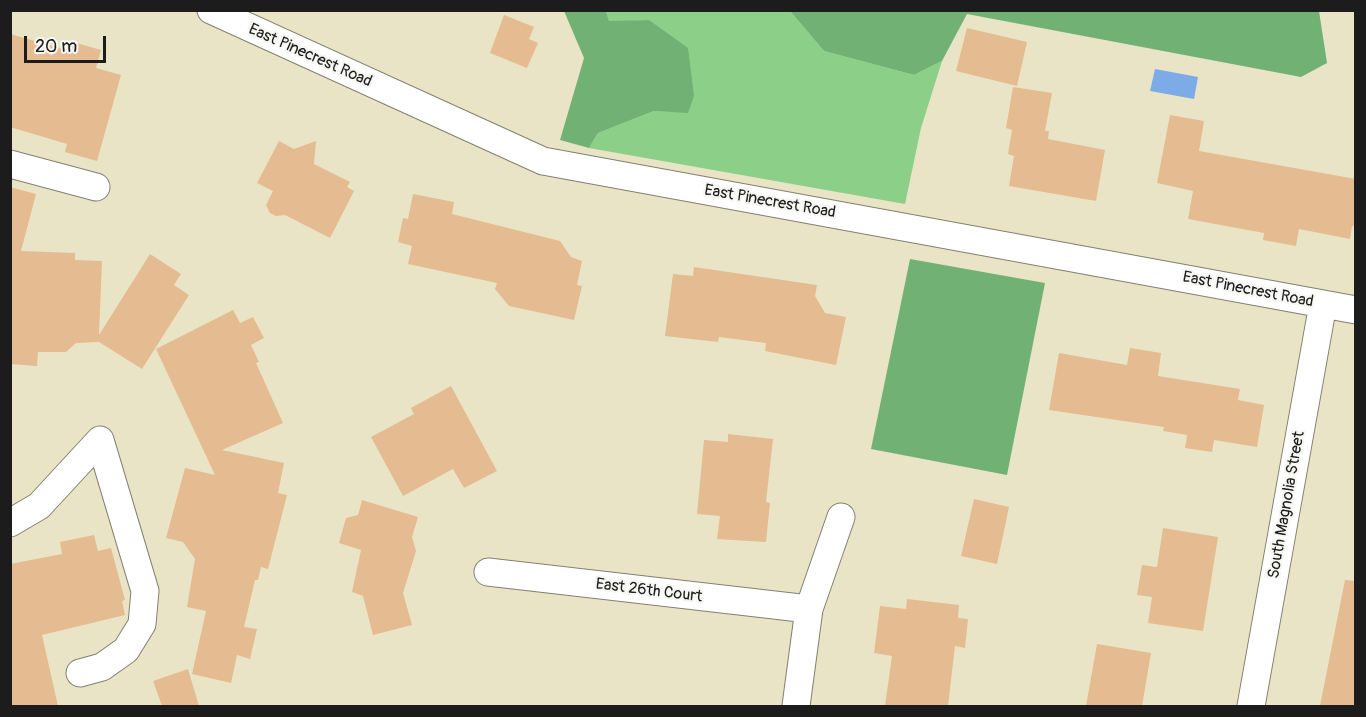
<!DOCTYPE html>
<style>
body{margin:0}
#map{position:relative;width:1366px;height:717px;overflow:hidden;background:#eae4c6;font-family:Pangolin,sans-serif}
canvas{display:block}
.frame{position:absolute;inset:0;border:12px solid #1c1c1c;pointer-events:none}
.scale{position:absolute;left:24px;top:36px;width:82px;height:27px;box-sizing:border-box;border:3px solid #1c1c1c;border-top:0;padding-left:8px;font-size:18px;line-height:21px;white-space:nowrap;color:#1c1c1c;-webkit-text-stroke:4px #f6f6f2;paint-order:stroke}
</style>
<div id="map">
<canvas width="1366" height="717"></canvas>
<div class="frame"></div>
<div class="scale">20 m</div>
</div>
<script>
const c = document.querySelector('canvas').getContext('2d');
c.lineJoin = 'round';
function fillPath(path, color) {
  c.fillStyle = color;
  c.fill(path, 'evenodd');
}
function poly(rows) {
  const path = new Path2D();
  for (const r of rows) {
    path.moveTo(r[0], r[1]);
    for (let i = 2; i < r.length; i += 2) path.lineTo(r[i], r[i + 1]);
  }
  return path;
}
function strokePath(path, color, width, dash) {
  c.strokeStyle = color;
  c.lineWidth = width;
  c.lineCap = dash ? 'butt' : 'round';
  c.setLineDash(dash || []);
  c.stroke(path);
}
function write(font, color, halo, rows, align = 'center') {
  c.font = font + ' Pangolin,sans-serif';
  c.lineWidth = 4.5;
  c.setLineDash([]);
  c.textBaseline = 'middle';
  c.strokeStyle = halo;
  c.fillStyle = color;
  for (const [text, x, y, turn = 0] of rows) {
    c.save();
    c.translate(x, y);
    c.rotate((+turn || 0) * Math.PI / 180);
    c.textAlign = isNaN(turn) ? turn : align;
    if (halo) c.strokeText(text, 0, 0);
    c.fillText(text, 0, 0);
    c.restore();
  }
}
fillPath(poly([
 [606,11,790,11,824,51,914,75,942,61,921,128,905,204,589,148,598,133,654,111,688,112,649,20,609,22]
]), '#8ccf88');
fillPath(poly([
 [564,11,606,11,609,21,649,20,688,48,694,96,688,113,654,111,598,133,589,148,560,140,584,58],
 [790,11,1319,11,1327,63,1301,77,967,14,942,61,914,75,824,51],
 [910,259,1045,283,1007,475,871,449]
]), '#71b274');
fillPath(poly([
 [1155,69,1198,77,1194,99,1150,91]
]), '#7dabe7');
fillPath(poly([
 [504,15,534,27,529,39,538,43,527,68,490,53],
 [967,28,1027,42,1017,86,956,71],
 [10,34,71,51,73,42,101,50,96,68,121,75,97,161,65,152,67,144,10,127],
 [1013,87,1052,93,1045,131,1049,131,1048,139,1105,150,1096,201,1009,186,1014,156,1008,154,1012,130,1006,128],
 [1170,115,1204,121,1199,151,1356,179,1356,227,1352,226,1350,239,1299,229,1296,246,1263,240,1264,233,1188,219,1193,191,1157,183],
 [279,141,294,149,316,141,314,164,350,182,347,187,354,191,330,238,285,215,276,216,270,213,266,205,273,191,257,183],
 [10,187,36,194,21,251,75,253,75,260,102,261,99,335,150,254,181,274,174,285,189,295,142,369,99,342,76,343,66,352,38,352,37,366,10,364],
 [413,194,454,202,452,214,560,241,571,257,582,261,577,285,582,286,574,320,509,306,495,289,497,283,408,264,412,246,398,242,403,218,408,219],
 [694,267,817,285,815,296,825,313,846,317,836,365,765,351,766,343,719,337,718,342,665,336,673,274,693,276],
 [233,310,240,323,253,317,264,338,251,345,259,362,256,363,283,423,222,450,284,463,278,493,287,495,268,569,261,567,258,580,255,580,244,627,257,629,250,659,237,655,231,683,192,674,206,611,187,607,195,559,183,542,166,538,185,468,215,475,156,349],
 [1130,348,1161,353,1158,376,1240,389,1238,400,1264,405,1257,447,1214,440,1212,452,1185,448,1187,435,1163,431,1164,427,1049,410,1059,353,1127,365],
 [451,386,497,471,464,488,453,469,403,496,371,437,414,414,411,408],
 [728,434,773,439,766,502,770,503,766,542,717,539,720,516,697,514,704,440,728,442],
 [974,499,1009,507,997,564,961,556],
 [362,500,418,517,412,537,416,551,403,593,412,625,373,635,363,596,352,592,361,550,339,543,346,518,358,515],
 [1163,528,1218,537,1203,631,1148,623,1152,597,1137,595,1142,565,1157,567],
 [94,535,98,551,111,548,125,600,122,601,125,615,42,635,58,706,10,706,10,564,62,554,60,542],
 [1345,580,1356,581,1356,706,1320,706],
 [907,599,959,605,958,618,968,619,965,648,955,646,948,706,885,706,892,656,874,653,880,606,906,609],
 [1097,644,1151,653,1142,706,1086,706],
 [188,669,199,706,162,706,153,681]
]), '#e5bb91');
const minor = poly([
 [211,10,543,161,1356,310],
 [10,164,96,187],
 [10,523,39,506,100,440,145,591,142,624,126,650,102,667,80,673],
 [488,572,809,609],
 [796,706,809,609,841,517],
 [1251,706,1323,304]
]);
strokePath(minor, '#838071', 29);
strokePath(minor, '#fff', 27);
write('16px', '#1c1c1c', '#f6f6f2', [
 ["East Pinecrest Road",310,56,24],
 ["East Pinecrest Road",770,202,10],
 ["East Pinecrest Road",1248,290,11],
 ["South Magnolia Street",1287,505,-80],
 ["East 26th Court",649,591,7]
]);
</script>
